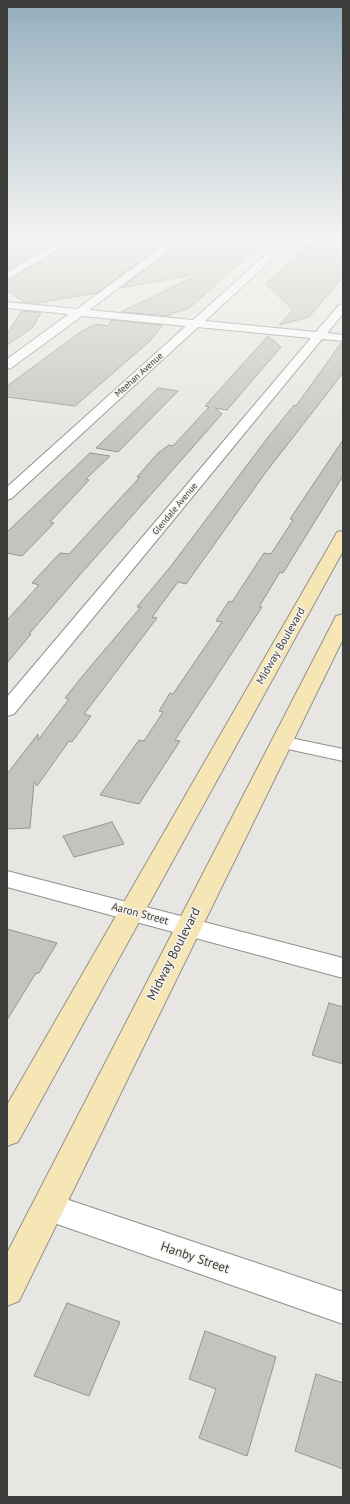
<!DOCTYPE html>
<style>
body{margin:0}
#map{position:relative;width:350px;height:1504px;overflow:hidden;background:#e8e6e2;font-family:"PT Sans",sans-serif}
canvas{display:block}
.frame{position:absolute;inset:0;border:8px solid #3c3c3a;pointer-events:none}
</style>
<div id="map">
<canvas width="350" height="1504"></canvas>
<div class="frame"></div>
</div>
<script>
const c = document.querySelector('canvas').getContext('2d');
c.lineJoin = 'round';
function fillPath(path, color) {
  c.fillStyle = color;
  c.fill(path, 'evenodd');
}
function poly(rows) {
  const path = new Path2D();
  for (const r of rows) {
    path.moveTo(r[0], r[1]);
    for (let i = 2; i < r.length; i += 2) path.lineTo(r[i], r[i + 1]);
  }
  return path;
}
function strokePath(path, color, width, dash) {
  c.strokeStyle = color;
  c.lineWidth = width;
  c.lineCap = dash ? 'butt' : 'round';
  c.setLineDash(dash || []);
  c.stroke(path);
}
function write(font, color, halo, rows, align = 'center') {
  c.font = font + ' "PT Sans",sans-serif';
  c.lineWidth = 3;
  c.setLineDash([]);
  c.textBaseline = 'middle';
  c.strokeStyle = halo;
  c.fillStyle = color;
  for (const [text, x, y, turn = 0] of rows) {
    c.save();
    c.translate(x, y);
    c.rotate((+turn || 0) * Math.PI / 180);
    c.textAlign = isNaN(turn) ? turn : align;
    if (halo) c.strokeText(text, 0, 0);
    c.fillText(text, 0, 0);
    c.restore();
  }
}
const building = poly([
 [35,239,59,239,7,271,7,249,14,245,26,245,35,239],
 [75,239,170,239,97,293,37,303,24,302,7,290,7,281,75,239],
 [185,239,267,239,188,309,173,313,170,316,121,312,193,277,192,275,121,288,185,239],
 [316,243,343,250,343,277,309,317,279,325,293,310,266,284,305,246,316,243],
 [22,311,41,313,32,328,7,345,7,334,22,311],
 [111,320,163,325,150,341,75,406,7,397,7,386,82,331,96,324,108,326,111,320],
 [268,336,281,347,227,410,215,408,222,414,78,577,29,634,31,634,7,663,7,620,39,585,32,583,60,553,69,554,140,477,137,477,158,453,169,445,173,446,209,407,205,406,268,336],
 [342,342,343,373,266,472,186,584,178,582,152,617,157,618,84,714,91,716,72,742,69,741,37,786,34,782,30,828,7,829,7,774,38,734,38,740,69,699,65,698,85,673,141,607,137,607,171,566,269,436,294,405,296,406,342,342],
 [158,388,178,391,118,452,96,448,158,388],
 [343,440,343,476,283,573,280,572,259,607,262,607,249,627,175,740,180,741,139,804,100,795,139,740,144,741,163,712,159,711,170,693,173,694,222,622,216,621,229,601,232,602,264,553,271,554,293,520,290,519,343,440],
 [90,453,110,456,86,479,89,480,50,522,54,523,22,556,7,553,7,532,90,453],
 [112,822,124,844,74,857,63,836,112,822],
 [7,929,57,943,39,973,36,973,7,1020,7,929],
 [329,1003,343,1007,343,1064,312,1055,329,1003],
 [67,1303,120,1322,89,1396,34,1376,67,1303],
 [205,1331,276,1357,247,1456,199,1438,216,1389,189,1379,205,1331],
 [316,1374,343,1383,343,1469,295,1451,316,1374]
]);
fillPath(building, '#c5c3bf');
strokePath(building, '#979591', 1);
const street = poly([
 [62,239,74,239,7,280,7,273,62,239],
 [173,239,184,239,89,310,193,320,283,239,294,239,205,321,316,332,339,305,343,304,343,314,327,333,343,335,343,341,322,339,14,714,7,716,7,697,311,338,198,327,12,498,7,500,7,487,186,326,82,316,11,368,7,369,7,359,69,314,7,308,7,302,77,309,173,239],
 [326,239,343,239,343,243,331,242,326,239],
 [281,736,343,749,343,761,274,746,271,742,274,738,281,736],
 [7,871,343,958,343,978,7,887,7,871],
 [48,1193,343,1292,343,1324,37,1217,32,1207,37,1197,48,1193]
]);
const secondary = poly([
 [343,531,343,551,18,1142,7,1146,7,1105,335,536,337,532,343,531],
 [343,614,343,639,19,1301,7,1306,7,1253,334,620,336,616,343,614]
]);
strokePath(street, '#93918d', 2);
strokePath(secondary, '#93918d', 2);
fillPath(street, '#fff');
fillPath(secondary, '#f6e6b5');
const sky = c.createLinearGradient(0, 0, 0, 450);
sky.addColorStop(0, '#94aebd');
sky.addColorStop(0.53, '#f5f4f2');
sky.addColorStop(1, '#f5f4f200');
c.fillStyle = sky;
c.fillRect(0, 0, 350, 450);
write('9px', '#3c3c3a', '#f5f3ef', [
 ["Meehan Avenue",139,375,-42],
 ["Glendale Avenue",175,509,-50]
]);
write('11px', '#3c3c3a', '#f5f3ef', [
 ["Midway Boulevard",281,646,-60],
 ["Aaron Street",140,914,15]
]);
write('13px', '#3c3c3a', '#f5f3ef', [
 ["Midway Boulevard",174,954,-63],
 ["Hanby Street",195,1258,19]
]);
</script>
